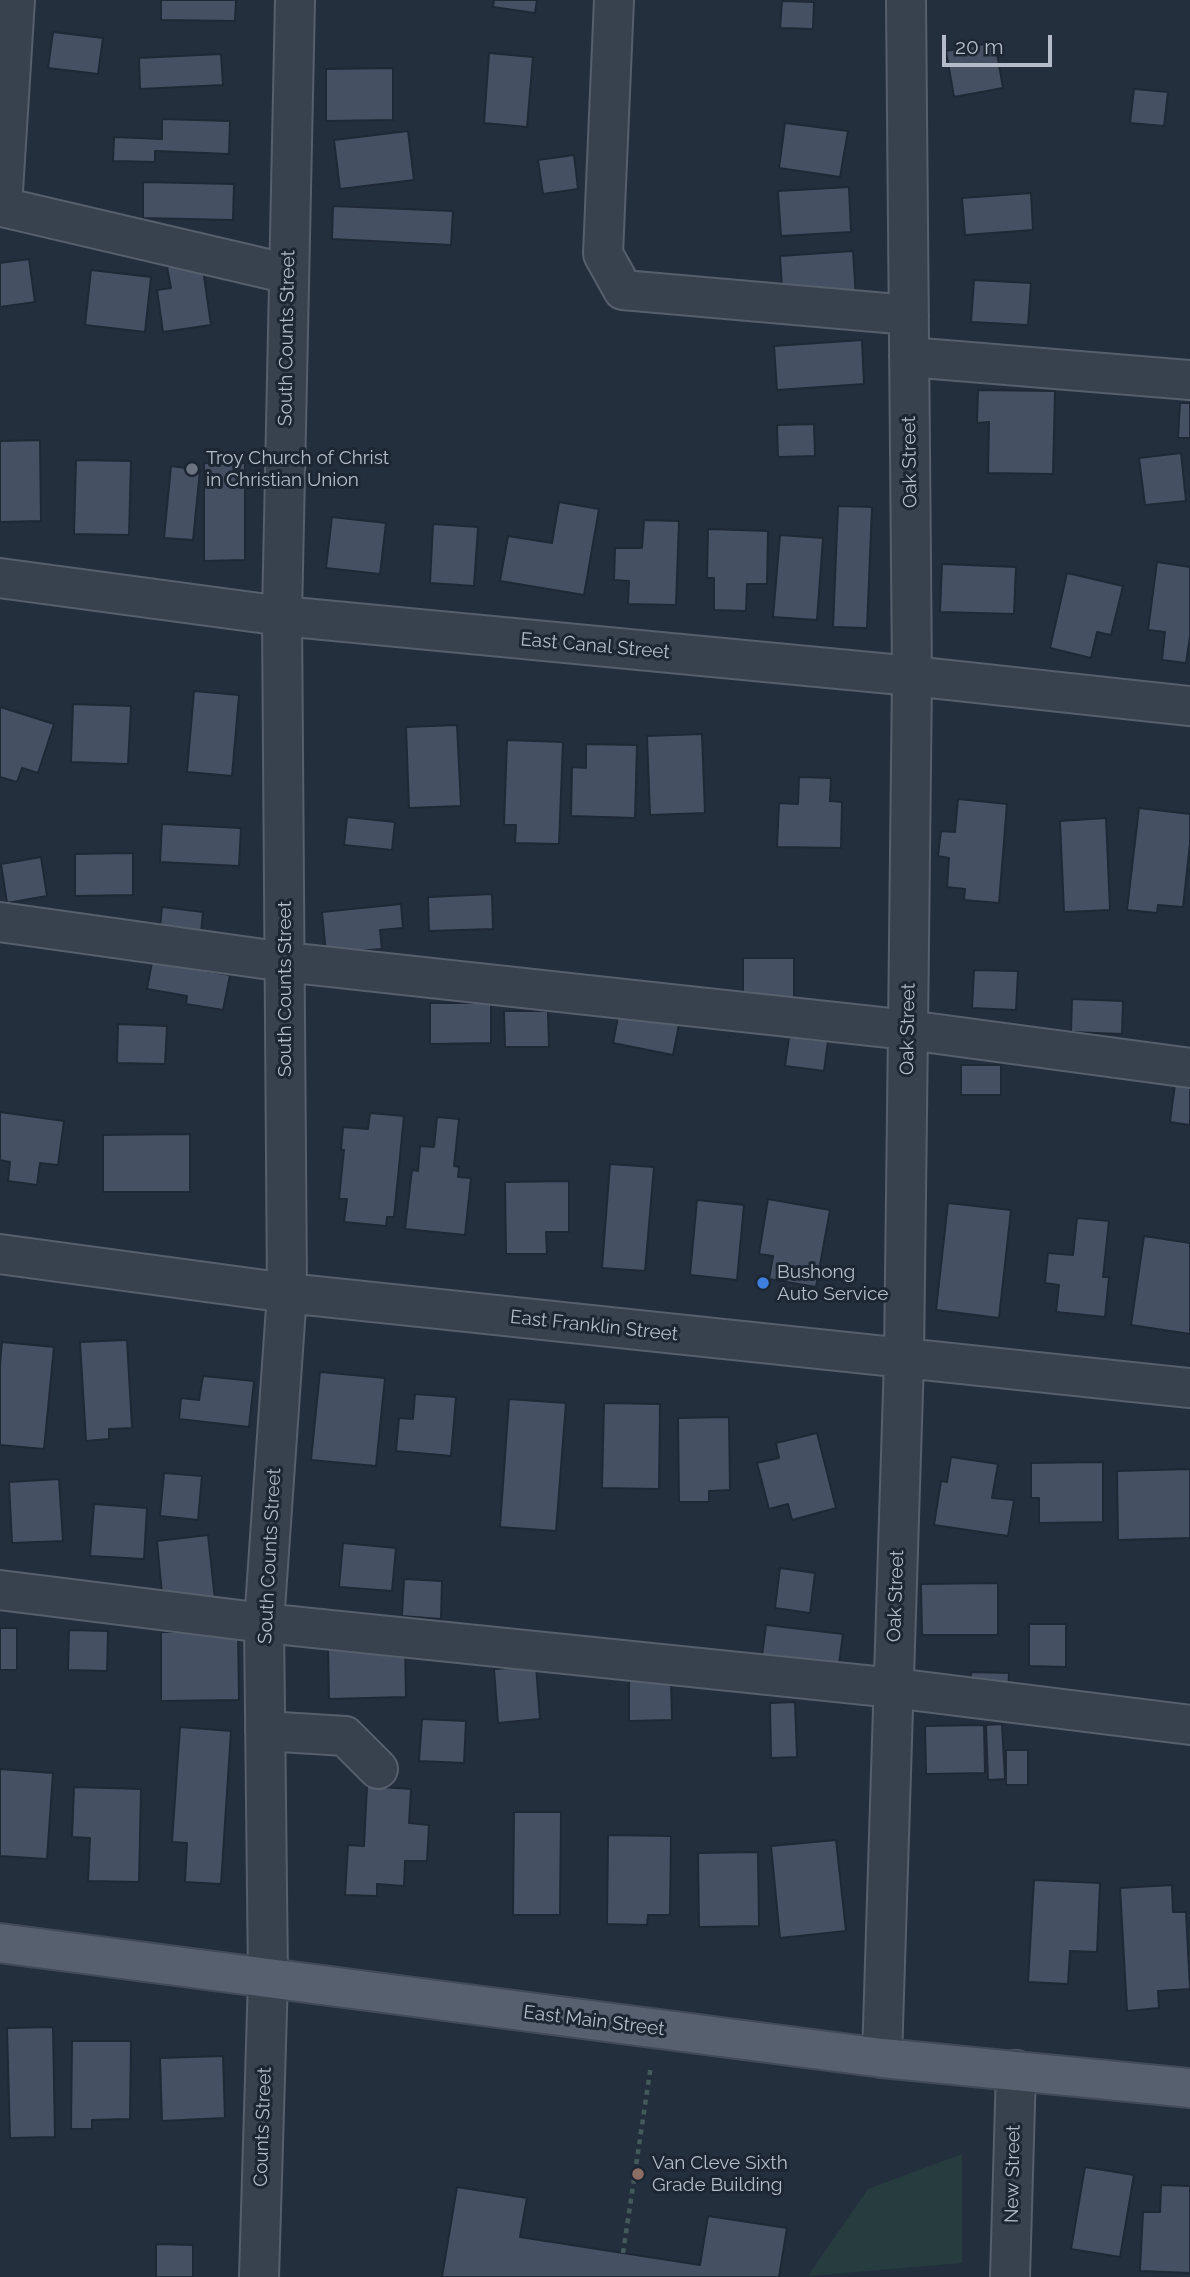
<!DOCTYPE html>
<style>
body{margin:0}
#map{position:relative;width:1190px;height:2277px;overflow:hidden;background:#242f3e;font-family:Raleway,sans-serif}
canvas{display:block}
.scale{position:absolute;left:942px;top:35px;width:110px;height:32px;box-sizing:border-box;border:4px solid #b4bcc9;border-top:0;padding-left:9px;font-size:21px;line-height:24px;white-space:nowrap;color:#b4bcc9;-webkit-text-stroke:5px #1d2633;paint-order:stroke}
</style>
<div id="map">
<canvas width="1190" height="2277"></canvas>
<div class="scale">20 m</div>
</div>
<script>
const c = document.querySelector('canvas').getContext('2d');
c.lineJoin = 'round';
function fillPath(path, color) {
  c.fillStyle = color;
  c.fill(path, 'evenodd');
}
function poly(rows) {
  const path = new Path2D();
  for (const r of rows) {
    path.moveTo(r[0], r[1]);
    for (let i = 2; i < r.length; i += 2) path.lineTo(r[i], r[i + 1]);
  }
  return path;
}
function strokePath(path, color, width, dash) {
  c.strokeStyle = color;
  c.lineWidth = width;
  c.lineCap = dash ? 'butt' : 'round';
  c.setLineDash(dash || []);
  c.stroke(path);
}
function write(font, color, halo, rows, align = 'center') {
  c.font = font + ' Raleway,sans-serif';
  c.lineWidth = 6;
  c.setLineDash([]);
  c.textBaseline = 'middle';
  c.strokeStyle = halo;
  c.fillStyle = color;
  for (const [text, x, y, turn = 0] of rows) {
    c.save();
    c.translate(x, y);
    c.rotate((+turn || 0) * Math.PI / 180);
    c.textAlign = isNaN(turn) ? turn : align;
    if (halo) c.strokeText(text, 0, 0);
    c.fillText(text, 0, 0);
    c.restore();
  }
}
fillPath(poly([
 [962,2154,962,2263,808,2276,868,2189]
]), '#263c3f');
const building = poly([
 [161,0,236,0,235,21,161,20,161,0],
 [494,0,537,0,535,13,493,7,494,0],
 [782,1,814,2,813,29,780,28,782,1],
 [53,32,103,38,98,74,48,68,53,32],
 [995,42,1003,88,954,97,946,51,995,42],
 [489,53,533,57,527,127,484,123,489,53],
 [221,54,223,85,140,89,139,58,221,54],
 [393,68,393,120,326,121,326,69,393,68],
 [1134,89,1168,92,1164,126,1130,123,1134,89],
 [162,119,230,121,229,154,155,151,155,162,113,161,114,137,162,139,162,119],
 [785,123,848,131,840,177,779,168,785,123],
 [408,131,414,180,340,189,334,140,408,131],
 [574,155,578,189,543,194,538,160,574,155],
 [143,182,234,184,233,220,143,218,143,182],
 [849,187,851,232,781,236,778,191,849,187],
 [1031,193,1033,230,965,235,962,198,1031,193],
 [333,206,453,211,451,245,332,239,333,206],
 [853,251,856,298,783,302,780,256,853,251],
 [29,259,35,302,0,307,0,263,29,259],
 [202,262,211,325,163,332,157,290,171,288,167,267,202,262],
 [91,270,151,277,145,332,85,325,91,270],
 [974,280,1031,283,1028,325,971,322,974,280],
 [862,340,864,384,777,390,774,346,862,340],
 [978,390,1055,391,1053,474,988,473,989,422,977,423,978,390],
 [1180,403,1190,403,1190,438,1178,438,1180,403],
 [814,424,815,456,778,457,777,425,814,424],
 [40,440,41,521,0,522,0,441,40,440],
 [1181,453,1186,501,1145,505,1139,458,1181,453],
 [76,460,131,461,129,535,74,534,76,460],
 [204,463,245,463,245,560,204,561,204,463],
 [171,466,200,470,193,540,164,538,171,466],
 [559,502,599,509,584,595,500,581,508,536,552,543,559,502],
 [838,506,872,507,867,628,833,627,838,506],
 [332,517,386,523,380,574,326,568,332,517],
 [644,520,679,521,676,605,628,604,629,581,614,580,615,548,642,548,644,520],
 [433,524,478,527,474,586,430,583,433,524],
 [708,529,768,531,767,584,747,584,746,611,714,610,714,578,707,578,708,529],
 [780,535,823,538,817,620,773,617,780,535],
 [1157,562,1190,567,1190,637,1186,663,1162,660,1165,632,1148,630,1157,562],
 [942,564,1016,567,1014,614,940,612,942,564],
 [1067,573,1123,586,1111,635,1097,632,1091,658,1050,648,1067,573],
 [194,691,239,695,232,776,187,772,194,691],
 [73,704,131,706,128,764,71,762,73,704],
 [0,707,54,724,38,773,22,768,17,782,0,777,0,707],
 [457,725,461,806,409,808,406,727,457,725],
 [702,734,705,813,650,815,647,736,702,734],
 [507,740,563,742,559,844,515,843,516,825,504,825,507,740],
 [586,744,637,745,635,818,571,816,572,767,586,768,586,744],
 [799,777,831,778,830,801,842,802,841,848,777,847,779,803,798,804,799,777],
 [958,799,1007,804,999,903,964,900,965,889,947,887,949,858,938,856,941,831,955,832,958,799],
 [1139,808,1190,814,1190,843,1183,907,1158,905,1157,913,1127,910,1139,808],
 [347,817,395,822,392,850,344,845,347,817],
 [1106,818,1110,910,1064,912,1060,821,1106,818],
 [162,824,241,828,239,866,160,862,162,824],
 [133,853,133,895,75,896,75,854,133,853],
 [41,857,47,896,7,903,1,864,41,857],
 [492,894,493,929,429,931,428,897,492,894],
 [401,904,403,928,380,930,382,949,326,954,322,912,401,904],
 [162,907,203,912,200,943,159,938,162,907],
 [743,958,794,958,794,1001,743,1001,743,958],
 [152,962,230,975,223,1010,186,1004,187,996,147,989,152,962],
 [974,970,1018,971,1016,1010,972,1008,974,970],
 [1072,999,1123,1001,1122,1034,1071,1032,1072,999],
 [430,1003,491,1003,491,1043,430,1044,430,1003],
 [620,1007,680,1019,673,1055,613,1043,620,1007],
 [504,1011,548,1011,549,1047,505,1047,504,1011],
 [118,1024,167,1026,165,1064,117,1063,118,1024],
 [789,1037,828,1041,824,1071,785,1066,789,1037],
 [961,1065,1001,1065,1001,1095,961,1095,961,1065],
 [1175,1084,1190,1086,1190,1125,1170,1122,1175,1084],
 [0,1112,64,1121,58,1165,40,1163,37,1185,8,1181,10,1162,0,1160,0,1112],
 [370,1113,404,1116,394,1217,387,1217,386,1226,344,1222,347,1199,339,1199,344,1150,341,1150,343,1127,368,1129,370,1113],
 [437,1117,459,1119,454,1166,459,1167,458,1177,471,1178,465,1235,405,1229,412,1170,418,1171,420,1146,434,1147,437,1117],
 [190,1134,190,1192,103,1192,103,1135,190,1134],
 [610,1164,654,1167,645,1271,602,1268,610,1164],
 [569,1181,569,1232,546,1232,547,1254,506,1254,505,1182,569,1181],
 [768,1199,830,1210,816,1287,769,1279,773,1256,759,1254,768,1199],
 [697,1200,744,1205,737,1280,690,1275,697,1200],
 [948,1203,1011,1210,999,1318,936,1310,948,1203],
 [1077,1218,1109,1221,1103,1277,1109,1277,1105,1317,1056,1312,1059,1285,1045,1283,1048,1253,1073,1255,1077,1218],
 [1144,1236,1190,1243,1190,1334,1131,1325,1144,1236],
 [127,1340,132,1428,109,1429,109,1439,86,1441,80,1342,127,1340],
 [2,1342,54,1347,44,1449,0,1445,0,1365,2,1342],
 [320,1372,385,1378,376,1466,311,1460,320,1372],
 [203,1376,254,1381,249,1427,179,1419,181,1398,199,1400,203,1376],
 [415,1394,456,1397,451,1456,396,1451,399,1418,413,1419,415,1394],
 [509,1399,566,1403,556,1531,500,1527,509,1399],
 [604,1403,660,1404,659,1489,602,1488,604,1403],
 [729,1417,730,1490,709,1491,709,1502,679,1502,678,1418,729,1417],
 [817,1433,836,1508,792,1520,788,1504,769,1509,757,1463,779,1458,776,1443,817,1433],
 [951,1457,998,1464,992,1498,1014,1500,1008,1536,934,1525,941,1481,947,1482,951,1457],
 [1103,1462,1103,1522,1039,1523,1039,1498,1031,1498,1031,1463,1103,1462],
 [1190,1469,1190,1538,1118,1540,1117,1471,1190,1469],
 [164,1473,202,1476,198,1520,160,1516,164,1473],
 [59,1479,63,1541,12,1543,9,1482,59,1479],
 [94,1504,147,1508,144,1559,90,1556,94,1504],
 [208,1535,215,1600,163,1605,157,1541,208,1535],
 [343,1543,396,1548,392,1591,339,1587,343,1543],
 [780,1568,815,1573,810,1613,775,1608,780,1568],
 [404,1579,442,1581,441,1619,402,1616,404,1579],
 [998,1583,998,1635,922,1635,921,1584,998,1583],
 [1029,1624,1066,1624,1066,1667,1029,1666,1029,1624],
 [766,1625,843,1634,838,1672,761,1663,766,1625],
 [0,1628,17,1628,17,1670,0,1670,0,1628],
 [69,1630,108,1631,107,1671,68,1670,69,1630],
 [238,1631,239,1700,161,1701,161,1632,238,1631],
 [405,1644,406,1697,329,1699,328,1646,405,1644],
 [536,1666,540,1719,498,1723,494,1669,536,1666],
 [971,1672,1009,1673,1008,1696,970,1695,971,1672],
 [671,1678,672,1720,629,1721,629,1680,671,1678],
 [795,1702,797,1757,771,1758,770,1703,795,1702],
 [422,1719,466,1721,464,1763,419,1761,422,1719],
 [1002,1724,1005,1779,988,1780,986,1725,1002,1724],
 [984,1725,985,1773,926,1774,925,1726,984,1725],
 [180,1727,231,1731,221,1884,185,1882,187,1843,172,1842,180,1727],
 [1006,1750,1028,1750,1028,1785,1006,1785,1006,1750],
 [0,1769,53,1773,47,1859,0,1856,0,1769],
 [367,1786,411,1789,409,1823,429,1825,427,1861,405,1861,404,1886,377,1884,377,1896,345,1895,348,1845,364,1846,367,1786],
 [74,1787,141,1789,139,1882,88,1881,90,1838,72,1837,74,1787],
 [514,1812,561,1812,560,1915,513,1915,514,1812],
 [608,1835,671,1836,670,1915,648,1915,647,1925,607,1924,608,1835],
 [836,1840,846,1931,780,1938,771,1846,836,1840],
 [758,1852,759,1926,699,1927,698,1853,758,1852],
 [1034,1880,1100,1883,1097,1952,1070,1951,1068,1984,1028,1982,1034,1880],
 [1172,1885,1173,1912,1186,1912,1190,1989,1158,1991,1159,2008,1127,2011,1120,1888,1172,1885],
 [53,2027,55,2137,10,2138,7,2028,53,2027],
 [72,2041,131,2041,130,2119,92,2120,92,2129,71,2129,72,2041],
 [223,2056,225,2118,162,2121,160,2058,223,2056],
 [1085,2167,1134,2175,1120,2257,1071,2249,1085,2167],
 [1161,2185,1190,2186,1190,2273,1140,2271,1143,2212,1160,2212,1161,2185],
 [457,2187,527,2198,520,2237,700,2265,708,2216,787,2228,779,2277,442,2277,457,2187],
 [156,2244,193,2245,193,2277,156,2277,156,2244]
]);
fillPath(building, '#455162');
strokePath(building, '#1f2835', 2);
const minor = poly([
 [15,0,2,207,289,274],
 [614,0,603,254,623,290,909,315],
 [909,357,1190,380],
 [0,578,282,616,912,676,1190,706],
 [0,922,285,962,908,1030,1190,1068],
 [0,1254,287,1293,1190,1388],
 [0,1590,264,1623,894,1688,1190,1725],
 [265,1731,345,1736,378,1769],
 [882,2058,904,1359,908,1030,912,676,906,0],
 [259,2277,268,1978,264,1623,287,1293,282,616,295,0],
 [1010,2277,1016,2070]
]);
const major = poly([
 [0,1943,882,2058,1190,2088]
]);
strokePath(minor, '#565f6c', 42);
strokePath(major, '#414a57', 42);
strokePath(poly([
 [623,2253,651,2065]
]), '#44595c', 4.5, [5, 5]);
strokePath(minor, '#38414e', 38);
strokePath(major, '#56606e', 38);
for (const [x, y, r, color] of [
 [192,469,7,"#6b7280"],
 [763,1283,7,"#3f7fe0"],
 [638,2174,7,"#8d6e63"]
]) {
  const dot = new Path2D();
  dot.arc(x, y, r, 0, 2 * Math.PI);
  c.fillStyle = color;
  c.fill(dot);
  strokePath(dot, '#1d2633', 2.5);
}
write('19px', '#b4bcc9', '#1d2633', [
 ["South Counts Street",287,338,-89],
 ["Oak Street",910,462,-91],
 ["East Canal Street",595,646,5],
 ["South Counts Street",285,989,-90],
 ["Oak Street",908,1029,-89],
 ["East Franklin Street",594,1326,6],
 ["South Counts Street",270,1556,-87],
 ["Oak Street",896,1596,-88],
 ["East Main Street",594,2021,7],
 ["Counts Street",263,2127,-88],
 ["New Street",1013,2174,-89]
]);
write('19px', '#b4bcc9', '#1d2633', [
 ["Troy Church of Christ",206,458],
 ["in Christian Union",206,480],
 ["Bushong",777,1272],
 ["Auto Service",777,1294],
 ["Van Cleve Sixth",652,2163],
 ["Grade Building",652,2185]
], 'left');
</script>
